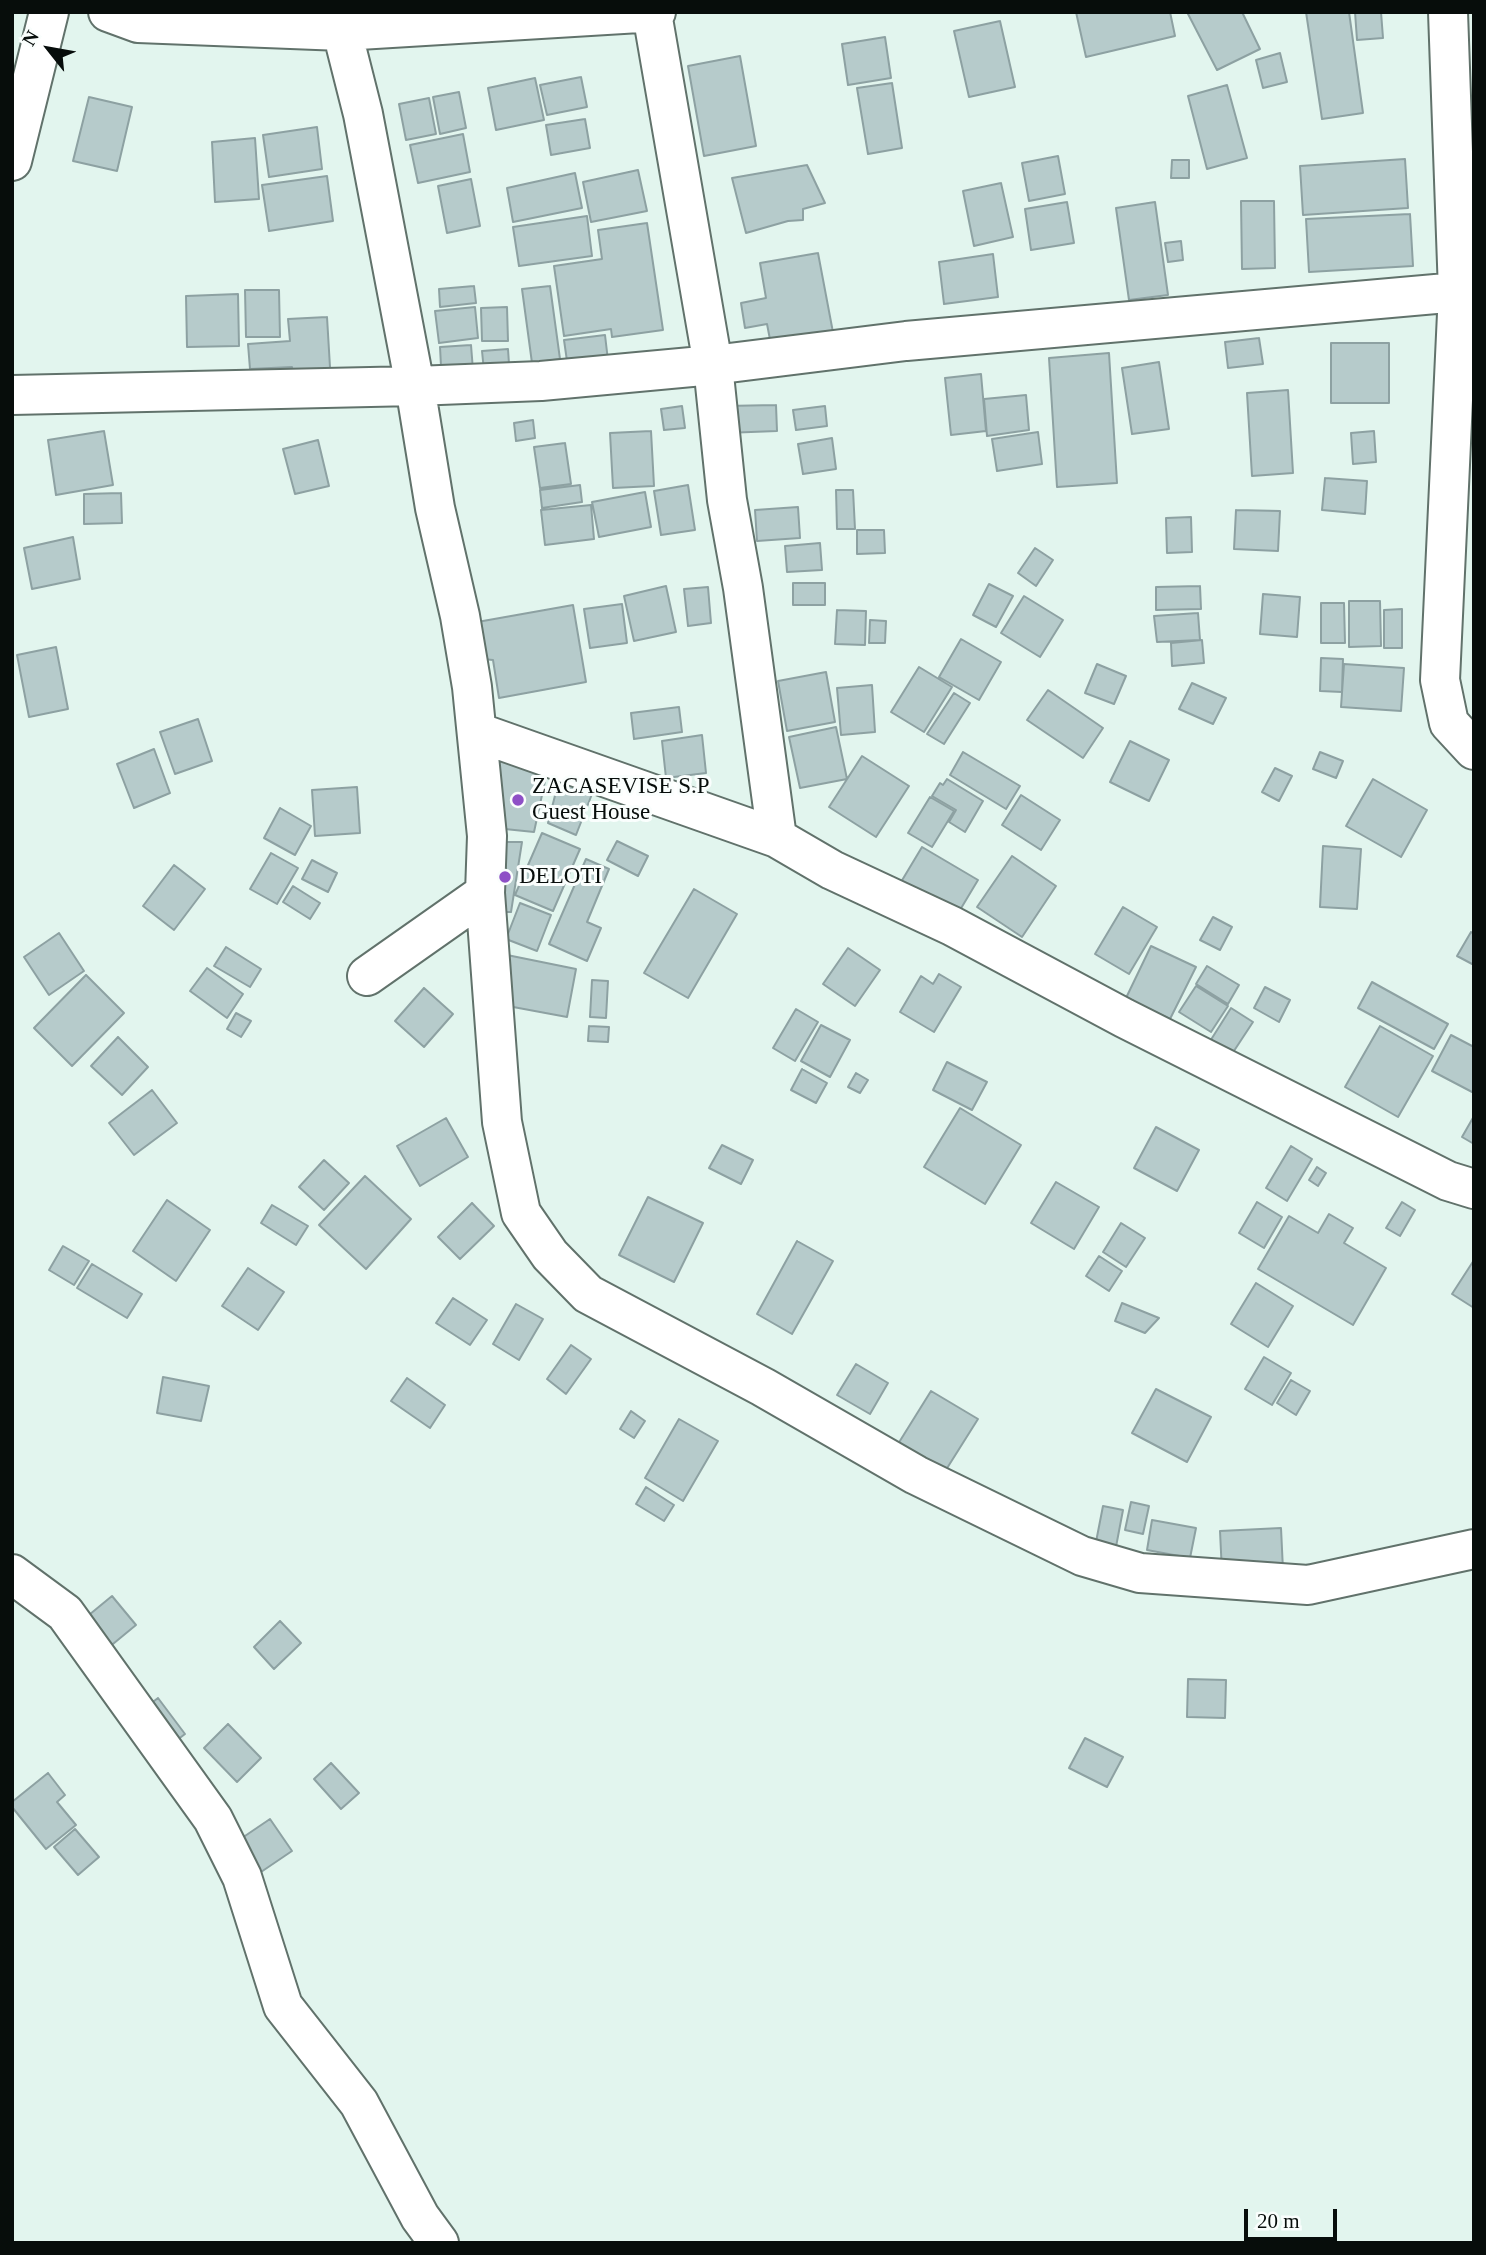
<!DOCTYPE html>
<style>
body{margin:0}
#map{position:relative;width:1486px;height:2255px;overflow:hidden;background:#e2f5ee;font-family:"Times New Roman",serif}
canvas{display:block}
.frame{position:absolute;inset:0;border:14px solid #070d0b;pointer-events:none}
.north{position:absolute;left:14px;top:14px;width:70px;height:70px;-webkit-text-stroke:5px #fafefd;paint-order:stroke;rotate:301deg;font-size:19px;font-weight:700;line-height:28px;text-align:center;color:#070d0b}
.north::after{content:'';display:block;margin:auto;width:24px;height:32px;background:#070d0b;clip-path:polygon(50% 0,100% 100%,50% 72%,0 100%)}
.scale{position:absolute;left:1244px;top:2209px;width:93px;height:32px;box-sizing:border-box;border:4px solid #070d0b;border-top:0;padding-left:9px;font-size:21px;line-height:24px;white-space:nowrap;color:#070d0b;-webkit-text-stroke:5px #fafefd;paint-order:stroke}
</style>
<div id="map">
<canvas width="1486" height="2255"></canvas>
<div class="frame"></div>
<div class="north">N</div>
<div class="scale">20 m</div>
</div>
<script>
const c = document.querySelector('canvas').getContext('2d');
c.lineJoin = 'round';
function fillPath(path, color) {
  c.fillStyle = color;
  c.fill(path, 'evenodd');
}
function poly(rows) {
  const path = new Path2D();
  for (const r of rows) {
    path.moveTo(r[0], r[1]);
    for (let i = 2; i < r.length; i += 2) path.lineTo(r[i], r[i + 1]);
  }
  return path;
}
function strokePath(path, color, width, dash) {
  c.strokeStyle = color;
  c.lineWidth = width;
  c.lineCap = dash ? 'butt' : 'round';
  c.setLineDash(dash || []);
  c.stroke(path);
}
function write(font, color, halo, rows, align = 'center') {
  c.font = font + ' "Times New Roman",serif';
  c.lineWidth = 6;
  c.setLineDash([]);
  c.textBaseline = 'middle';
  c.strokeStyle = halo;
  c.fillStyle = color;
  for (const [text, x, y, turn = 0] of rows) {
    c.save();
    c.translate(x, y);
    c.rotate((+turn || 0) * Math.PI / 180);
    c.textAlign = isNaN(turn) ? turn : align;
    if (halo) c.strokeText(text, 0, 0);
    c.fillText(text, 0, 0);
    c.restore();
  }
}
const building = poly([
 [1076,12,1170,12,1175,36,1086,57,1076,12],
 [1187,12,1242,12,1260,49,1217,70,1187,12],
 [1306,12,1349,12,1363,113,1322,119,1306,12],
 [1355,12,1381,12,1383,38,1357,40,1355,12],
 [1000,21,1015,87,969,97,954,31,1000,21],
 [885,37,891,78,848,85,842,44,885,37],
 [1280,53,1287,82,1263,88,1256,60,1280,53],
 [740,56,756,146,704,156,688,66,740,56],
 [581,77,587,107,547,115,540,85,581,77],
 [535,78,544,120,496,130,488,88,535,78],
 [892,83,902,148,868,154,857,88,892,83],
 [1227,85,1247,158,1207,169,1188,96,1227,85],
 [459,92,466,128,440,134,433,97,459,92],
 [89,97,132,107,117,171,73,161,89,97],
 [429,98,436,134,406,140,399,104,429,98],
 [585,119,590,148,551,155,546,125,585,119],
 [317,127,322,169,269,177,263,135,317,127],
 [463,134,470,172,418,183,410,145,463,134],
 [255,138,259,199,215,202,212,142,255,138],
 [1058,156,1065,194,1029,201,1022,163,1058,156],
 [1405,159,1408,208,1303,215,1300,166,1405,159],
 [1172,160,1189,160,1189,178,1171,178,1172,160],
 [807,165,825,203,803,209,803,220,788,221,746,233,732,178,807,165],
 [638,170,647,211,591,222,583,182,638,170],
 [575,173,582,208,513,222,507,188,575,173],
 [327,176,333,221,269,231,262,185,327,176],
 [471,179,480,226,447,233,438,186,471,179],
 [1001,183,1013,237,974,246,963,191,1001,183],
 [1241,201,1274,201,1275,268,1242,269,1241,201],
 [1067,202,1074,243,1031,250,1025,209,1067,202],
 [1155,202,1168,295,1129,300,1116,208,1155,202],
 [1410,214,1413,266,1309,272,1306,219,1410,214],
 [587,216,592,256,519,266,513,227,587,216],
 [647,223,663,330,612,337,611,329,564,336,554,266,602,259,598,230,647,223],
 [1181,241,1183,260,1168,262,1165,243,1181,241],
 [818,253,835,343,773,355,767,324,745,328,741,303,766,298,760,263,818,253],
 [993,254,998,297,944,304,939,262,993,254],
 [474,286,476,303,440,307,439,289,474,286],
 [550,286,560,359,532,363,522,289,550,286],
 [245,290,279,290,280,337,246,337,245,290],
 [238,294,239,346,187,347,186,296,238,294],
 [475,307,478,338,439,343,435,311,475,307],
 [507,307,508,341,482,341,481,308,507,307],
 [327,317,331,384,294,387,292,367,250,369,248,344,290,341,288,319,327,317],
 [605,335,609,369,569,375,564,340,605,335],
 [1259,338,1263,364,1228,368,1225,342,1259,338],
 [1331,343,1389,343,1389,403,1331,403,1331,343],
 [471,345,474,383,442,385,440,347,471,345],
 [508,349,510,379,485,381,482,351,508,349],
 [1109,353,1117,483,1057,487,1049,358,1109,353],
 [1159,362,1169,429,1132,434,1122,368,1159,362],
 [981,374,986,431,951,435,945,378,981,374],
 [1288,390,1293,473,1252,476,1247,393,1288,390],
 [1026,395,1029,430,987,436,984,399,1026,395],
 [776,405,777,431,725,433,725,406,776,405],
 [682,406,685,428,664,430,661,409,682,406],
 [825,406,827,426,796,430,793,410,825,406],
 [533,420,535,438,516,441,514,423,533,420],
 [104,431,113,485,56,495,48,440,104,431],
 [651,431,654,486,613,488,610,433,651,431],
 [1374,431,1376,462,1353,464,1351,433,1374,431],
 [1038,432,1042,464,997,471,992,439,1038,432],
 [832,438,836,469,803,474,798,444,832,438],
 [318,440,329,486,295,494,283,449,318,440],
 [565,443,571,484,540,488,534,447,565,443],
 [1325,478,1367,481,1365,514,1322,510,1325,478],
 [580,485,582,502,542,508,540,490,580,485],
 [688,485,695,530,661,535,654,491,688,485],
 [836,490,853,490,855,529,837,529,836,490],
 [645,492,651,527,599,537,592,502,645,492],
 [121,493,122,523,84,524,84,494,121,493],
 [591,505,594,539,545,545,541,510,591,505],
 [798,507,800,538,757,541,755,510,798,507],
 [1236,510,1280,511,1278,551,1234,549,1236,510],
 [1191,517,1192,552,1167,553,1166,518,1191,517],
 [857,530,884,530,885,553,857,554,857,530],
 [73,537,80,579,32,589,24,548,73,537],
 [820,543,822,570,787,572,785,546,820,543],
 [1035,548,1053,560,1036,586,1018,573,1035,548],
 [793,583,825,583,825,605,793,605,793,583],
 [989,584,1013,596,996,627,973,615,989,584],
 [666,586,676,632,634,641,624,596,666,586],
 [1200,586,1201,609,1156,610,1156,587,1200,586],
 [708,587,711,623,688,626,684,589,708,587],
 [1263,594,1300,597,1297,637,1260,634,1263,594],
 [1024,596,1063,620,1040,657,1001,633,1024,596],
 [1349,601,1380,601,1381,646,1349,647,1349,601],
 [1321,603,1344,603,1345,643,1321,643,1321,603],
 [622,604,627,643,590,648,584,609,622,604],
 [573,605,586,682,499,698,493,660,472,658,466,624,573,605],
 [1402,609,1402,648,1384,648,1384,610,1402,609],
 [837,610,866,611,865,645,835,644,837,610],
 [1198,613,1200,640,1157,642,1154,616,1198,613],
 [870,620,886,621,885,643,869,643,870,620],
 [961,639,1001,662,979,700,939,677,961,639],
 [1202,640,1204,663,1172,666,1171,643,1202,640],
 [56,647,68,709,29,717,17,655,56,647],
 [1321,658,1343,659,1342,692,1320,691,1321,658],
 [1097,664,1126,676,1114,704,1085,693,1097,664],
 [1344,664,1404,668,1401,711,1341,707,1344,664],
 [919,667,952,687,924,732,891,712,919,667],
 [826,672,835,722,787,731,778,681,826,672],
 [1192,683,1226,698,1213,724,1179,709,1192,683],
 [872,685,875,732,841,735,837,688,872,685],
 [1048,690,1103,728,1083,758,1027,720,1048,690],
 [954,693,970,703,944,744,927,734,954,693],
 [679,707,682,732,634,739,631,713,679,707],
 [198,719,212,761,175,774,160,732,198,719],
 [836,727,847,779,800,788,789,737,836,727],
 [702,735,706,773,666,778,662,741,702,735],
 [1130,741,1169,760,1149,801,1110,782,1130,741],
 [154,749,170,793,134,808,117,764,154,749],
 [963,752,1020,786,1006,809,950,775,963,752],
 [1320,752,1343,761,1336,778,1313,769,1320,752],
 [862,756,909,786,876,837,829,807,862,756],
 [496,758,547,772,534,832,495,828,496,758],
 [1275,768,1292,776,1279,801,1262,792,1275,768],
 [947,779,983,801,965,832,949,822,956,810,932,796,940,783,943,785,947,779],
 [1373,779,1427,810,1401,857,1346,826,1373,779],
 [559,780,592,794,576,835,548,823,559,780],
 [357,787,360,833,315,836,312,790,357,787],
 [1021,795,1060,820,1041,850,1002,825,1021,795],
 [930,797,954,811,932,847,908,833,930,797],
 [280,808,311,826,295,855,264,838,280,808],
 [542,833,580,849,553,911,515,895,542,833],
 [617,841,648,856,638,876,607,860,617,841],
 [495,842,522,842,511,912,493,912,495,842],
 [1323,846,1361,849,1357,909,1320,907,1323,846],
 [922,847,978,880,951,925,895,892,922,847],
 [271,853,298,868,277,904,250,889,271,853],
 [1012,856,1056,886,1022,937,977,907,1012,856],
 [586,859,609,869,587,922,601,928,587,961,549,944,586,859],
 [312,860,337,873,328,892,302,879,312,860],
 [174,865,205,889,174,930,143,906,174,865],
 [293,886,320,903,310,919,283,902,293,886],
 [694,889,737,914,688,998,644,973,694,889],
 [520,903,551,915,537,951,506,939,520,903],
 [1123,907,1157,927,1129,974,1095,954,1123,907],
 [1213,917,1232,927,1220,950,1200,940,1213,917],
 [1471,932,1474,934,1474,965,1457,956,1471,932],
 [59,933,84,971,49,995,24,957,59,933],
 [1151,946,1196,967,1170,1019,1126,998,1151,946],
 [226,947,261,969,250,987,214,966,226,947],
 [848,948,880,970,855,1006,823,984,848,948],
 [507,955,576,969,567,1017,497,1004,507,955],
 [1207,966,1239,985,1228,1004,1196,984,1207,966],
 [207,968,243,994,227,1018,190,991,207,968],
 [939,974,961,987,934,1032,900,1012,921,976,933,984,939,974],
 [86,975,124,1013,72,1066,34,1028,86,975],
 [592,980,608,981,606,1018,590,1017,592,980],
 [1372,982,1448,1024,1434,1049,1358,1008,1372,982],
 [1196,986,1228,1006,1211,1032,1179,1012,1196,986],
 [1265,987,1290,1000,1279,1022,1254,1008,1265,987],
 [424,988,453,1014,424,1047,395,1021,424,988],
 [1231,1008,1253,1022,1228,1060,1207,1046,1231,1008],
 [796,1009,818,1022,795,1061,773,1048,796,1009],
 [236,1013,251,1021,241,1037,227,1029,236,1013],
 [821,1025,850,1040,830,1077,801,1061,821,1025],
 [589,1026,609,1027,608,1042,588,1041,589,1026],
 [1380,1026,1433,1056,1398,1117,1345,1087,1380,1026],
 [1451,1035,1474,1047,1474,1093,1432,1071,1451,1035],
 [118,1037,148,1067,122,1095,91,1066,118,1037],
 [947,1062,987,1082,972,1110,933,1090,947,1062],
 [802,1069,827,1083,816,1103,791,1090,802,1069],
 [856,1073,868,1080,860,1093,848,1087,856,1073],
 [152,1090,177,1123,134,1155,109,1123,152,1090],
 [960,1108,1021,1145,985,1204,924,1167,960,1108],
 [1474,1116,1474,1144,1462,1137,1474,1116],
 [446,1118,468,1157,420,1186,397,1146,446,1118],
 [1156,1127,1199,1150,1177,1191,1134,1168,1156,1127],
 [722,1145,753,1160,741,1184,709,1168,722,1145],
 [1291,1146,1312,1159,1287,1201,1266,1188,1291,1146],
 [324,1160,349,1183,324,1210,299,1187,324,1160],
 [1317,1167,1326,1173,1318,1186,1309,1180,1317,1167],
 [365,1176,411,1219,366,1269,319,1225,365,1176],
 [1056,1182,1099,1207,1074,1249,1031,1223,1056,1182],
 [648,1197,703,1223,674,1282,619,1255,648,1197],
 [167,1200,210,1230,176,1281,133,1251,167,1200],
 [1257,1202,1282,1217,1264,1248,1239,1233,1257,1202],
 [1402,1202,1415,1210,1400,1236,1386,1228,1402,1202],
 [472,1203,494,1226,460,1259,438,1237,472,1203],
 [272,1205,308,1226,296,1245,261,1223,272,1205],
 [1329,1214,1353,1228,1344,1243,1386,1268,1353,1325,1258,1269,1289,1216,1318,1233,1329,1214],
 [1121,1223,1145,1238,1126,1267,1103,1252,1121,1223],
 [797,1241,833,1261,792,1334,757,1314,797,1241],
 [63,1246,89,1261,74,1285,49,1270,63,1246],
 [1099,1256,1122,1271,1109,1291,1086,1276,1099,1256],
 [1474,1260,1474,1308,1452,1294,1474,1260],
 [92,1264,142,1294,127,1318,77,1288,92,1264],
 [248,1268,284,1292,258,1330,222,1306,248,1268],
 [1256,1283,1293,1306,1268,1347,1231,1324,1256,1283],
 [453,1298,487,1320,470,1345,436,1323,453,1298],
 [1122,1303,1159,1318,1145,1333,1115,1321,1122,1303],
 [516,1304,543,1319,519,1360,493,1344,516,1304],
 [571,1345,591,1359,566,1394,547,1379,571,1345],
 [1264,1357,1291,1373,1272,1405,1245,1389,1264,1357],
 [856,1364,888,1383,870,1414,837,1395,856,1364],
 [163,1377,209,1386,201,1421,157,1413,163,1377],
 [407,1378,445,1405,430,1428,391,1401,407,1378],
 [1291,1380,1310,1391,1296,1415,1277,1403,1291,1380],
 [1156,1389,1211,1417,1187,1462,1132,1433,1156,1389],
 [931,1391,978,1419,944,1473,898,1444,931,1391],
 [631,1411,645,1421,634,1438,620,1429,631,1411],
 [679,1419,718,1441,683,1501,645,1478,679,1419],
 [646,1487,674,1505,664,1521,636,1504,646,1487],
 [1131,1502,1149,1506,1143,1534,1125,1530,1131,1502],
 [1103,1506,1123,1510,1115,1552,1095,1547,1103,1506],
 [1152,1520,1196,1528,1190,1558,1147,1550,1152,1520],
 [1281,1528,1283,1570,1222,1573,1220,1531,1281,1528],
 [112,1596,136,1625,102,1653,78,1624,112,1596],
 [280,1621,301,1643,274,1669,254,1647,280,1621],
 [1188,1679,1226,1680,1225,1718,1187,1717,1188,1679],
 [158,1698,185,1734,168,1747,141,1711,158,1698],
 [228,1724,261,1758,237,1782,204,1748,228,1724],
 [1085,1738,1123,1757,1107,1787,1069,1768,1085,1738],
 [331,1763,359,1793,341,1809,314,1779,331,1763],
 [48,1773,65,1795,57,1802,76,1825,46,1849,12,1807,12,1802,48,1773],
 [270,1819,292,1851,261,1872,239,1840,270,1819],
 [75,1829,99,1857,78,1875,54,1847,75,1829]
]);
fillPath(building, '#b6cbcb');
strokePath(building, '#8da1a2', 2);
const minor = poly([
 [108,12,138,23,342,31,656,12],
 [1448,12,1458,292,1440,680,1449,723,1474,750],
 [652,13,713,365,727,500,743,588,777,838],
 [342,31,363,114,415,386,435,508,460,616,472,687,487,836,485,893,502,1122,521,1213,550,1255,588,1294,763,1387,916,1475,1082,1556,1140,1573,1308,1585,1474,1549],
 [12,161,49,12],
 [12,395,415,386,541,381,713,365,906,341,1458,292],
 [477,732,777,838,832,870,952,926,1124,1018,1448,1181,1474,1189],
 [367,976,485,893]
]);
const major = poly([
 [12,1574,65,1613,213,1819,242,1877,283,2006,359,2103,420,2217,439,2243]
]);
strokePath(minor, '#61726b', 42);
strokePath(major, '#61726b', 42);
strokePath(minor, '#fff', 38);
strokePath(major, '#fff', 38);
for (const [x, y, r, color] of [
 [518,800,7,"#8e50c6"],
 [505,877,7,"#8e50c6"]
]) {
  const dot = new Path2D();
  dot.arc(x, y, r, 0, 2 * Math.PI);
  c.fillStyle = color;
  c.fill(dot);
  strokePath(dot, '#fafefd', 2.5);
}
write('23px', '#070d0b', '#fafefd', [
 ["ZACASEVISE S.P",532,787],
 ["Guest House",532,813],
 ["DELOTI",519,877]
], 'left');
</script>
